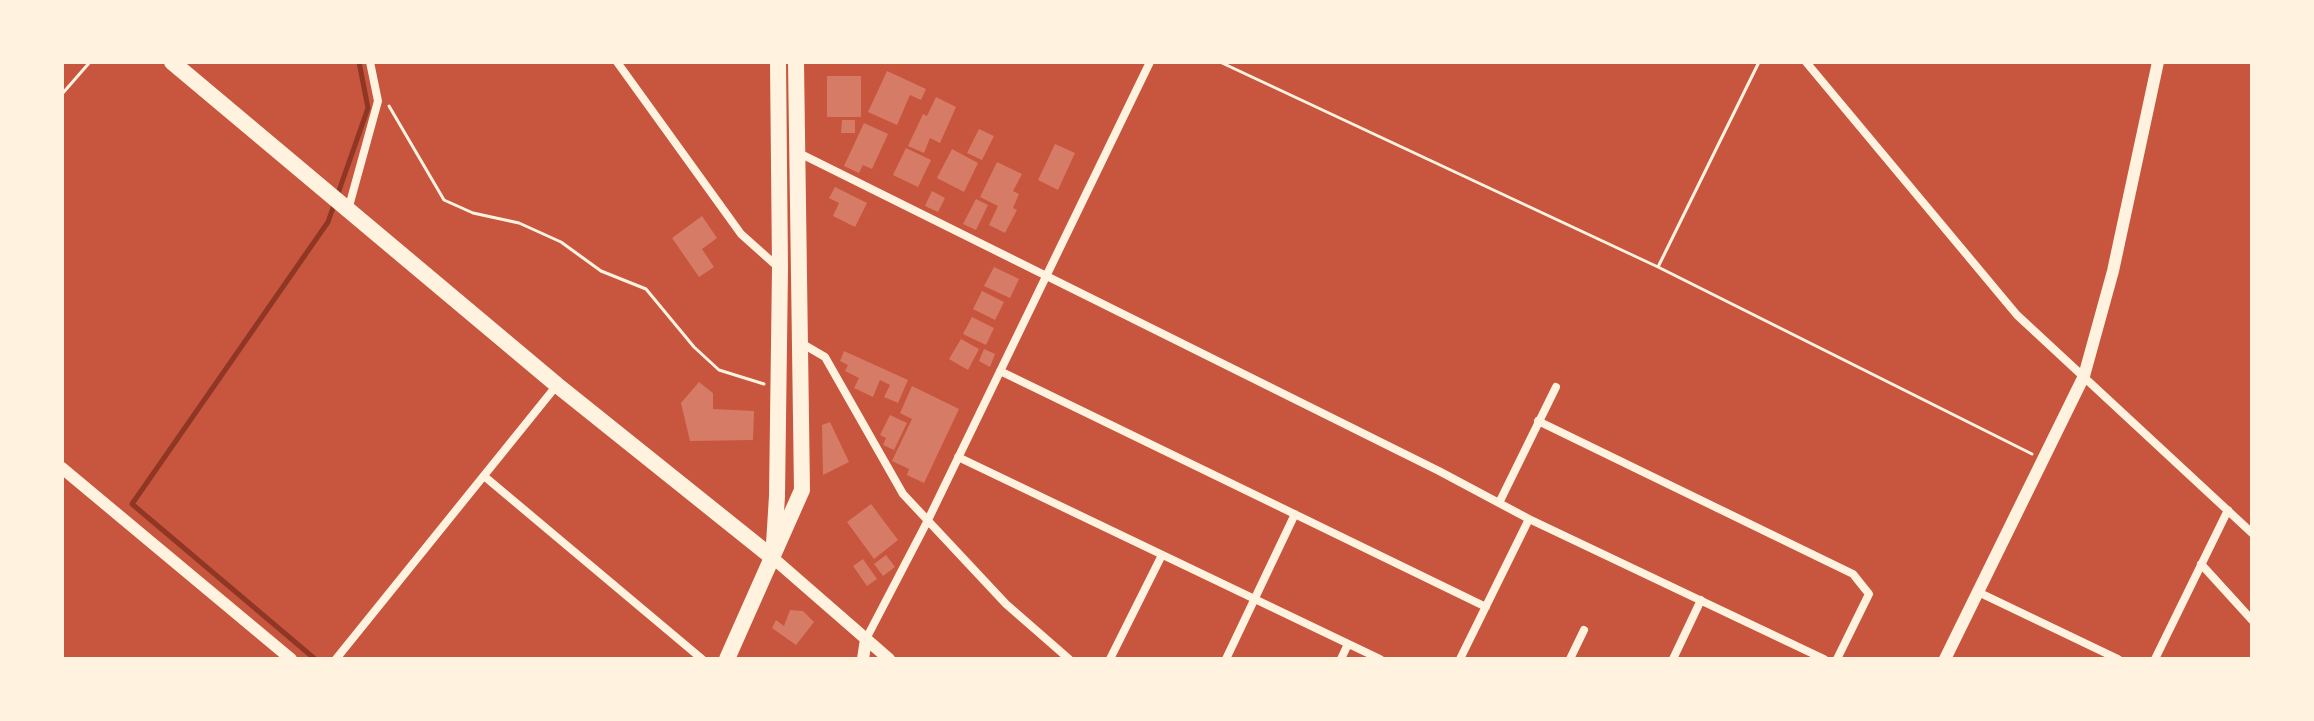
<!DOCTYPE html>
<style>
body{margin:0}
#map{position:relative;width:2314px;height:721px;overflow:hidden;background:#c8553d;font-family:"Varela Round",sans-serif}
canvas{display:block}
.frame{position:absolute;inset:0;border:64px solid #fff3e0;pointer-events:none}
</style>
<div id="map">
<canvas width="2314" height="721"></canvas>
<div class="frame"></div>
</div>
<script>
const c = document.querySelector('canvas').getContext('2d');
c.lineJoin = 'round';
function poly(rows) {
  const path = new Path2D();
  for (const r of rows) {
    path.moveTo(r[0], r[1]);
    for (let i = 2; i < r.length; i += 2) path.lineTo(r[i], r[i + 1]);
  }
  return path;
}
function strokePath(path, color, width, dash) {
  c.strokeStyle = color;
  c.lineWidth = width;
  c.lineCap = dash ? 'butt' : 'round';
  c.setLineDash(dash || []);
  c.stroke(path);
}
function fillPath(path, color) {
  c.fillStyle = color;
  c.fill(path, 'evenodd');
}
strokePath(poly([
 [315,659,132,504,328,222,368,108,359,62]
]), '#8f3625', 5);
fillPath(poly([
 [887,71,926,89,921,100,910,95,897,125,868,112],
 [827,76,861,76,861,117,827,117],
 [936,97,956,107,940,143,930,138,924,153,908,146,923,114,927,116],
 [842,120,855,120,855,133,841,133],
 [864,123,888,134,872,169,863,165,859,173,844,166],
 [979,129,994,136,982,160,967,153],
 [1055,144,1075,153,1058,190,1038,180],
 [906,148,931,160,918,187,893,175],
 [952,149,978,163,964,192,937,178],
 [997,162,1022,174,1013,191,1019,194,1013,208,1017,210,1005,233,989,225,998,206,980,197],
 [835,187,867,203,855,227,833,216,839,203,829,198],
 [932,191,945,198,938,212,925,206],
 [976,199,988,205,976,230,963,224],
 [702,216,717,238,702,249,714,267,699,277,672,238],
 [994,267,1019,279,1010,298,984,286],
 [982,291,1004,302,995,320,973,309],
 [972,317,994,328,986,345,963,334],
 [961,339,979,349,968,370,949,359],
 [984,349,995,354,990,367,979,361],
 [844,351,908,380,898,403,884,397,890,385,880,380,873,397,854,388,859,378,845,371,848,365,840,361],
 [699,382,713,393,713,409,754,411,753,440,690,441,681,403],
 [912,386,959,409,924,483,907,475,909,469,892,461,912,419,900,413],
 [890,415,907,423,894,450,883,445,886,438,880,435],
 [830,422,849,462,823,475,822,425],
 [871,504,898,540,874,559,847,522],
 [886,555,895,567,883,576,874,564],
 [863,559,877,579,867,586,853,566],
 [790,610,803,611,814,622,796,645,772,628,776,620,784,626]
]), '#d67c66');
strokePath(poly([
 [1220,62,1658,267,2032,454],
 [62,94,90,62],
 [389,106,444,200,473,213,519,223,561,242,601,271,646,289,694,347,719,370,764,384],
 [1658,267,1759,62]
]), '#fff3e0', 3);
strokePath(poly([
 [617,62,741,234,779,268],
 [1806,62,2017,315,2252,533],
 [799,153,1439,471,1529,519,1824,659],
 [348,210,378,101,370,62],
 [801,343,825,357,903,494,1006,604,1069,659],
 [1000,371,1486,607],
 [1538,421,1853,574,1869,594,1837,659],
 [958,457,1380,659],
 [484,476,702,659],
 [1499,503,1556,387],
 [2201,564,2252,620],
 [1978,592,2118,659],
 [866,639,927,522,1150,62],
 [336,659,557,385],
 [1110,659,1162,555],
 [1226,659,1295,514],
 [1341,659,1348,644],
 [1460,659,1529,519],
 [1570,659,1584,630],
 [1673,659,1701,600],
 [2155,659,2228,510]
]), '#fff3e0', 8);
strokePath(poly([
 [62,468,291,659],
 [773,558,889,659],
 [863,659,866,639],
 [1945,659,2084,376,2113,271,2158,62]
]), '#fff3e0', 12);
strokePath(poly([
 [172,62,557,385,773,558]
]), '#fff3e0', 16);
strokePath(poly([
 [774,544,777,496,780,268,778,62],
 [727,659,802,490,796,62]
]), '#fff3e0', 16);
</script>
